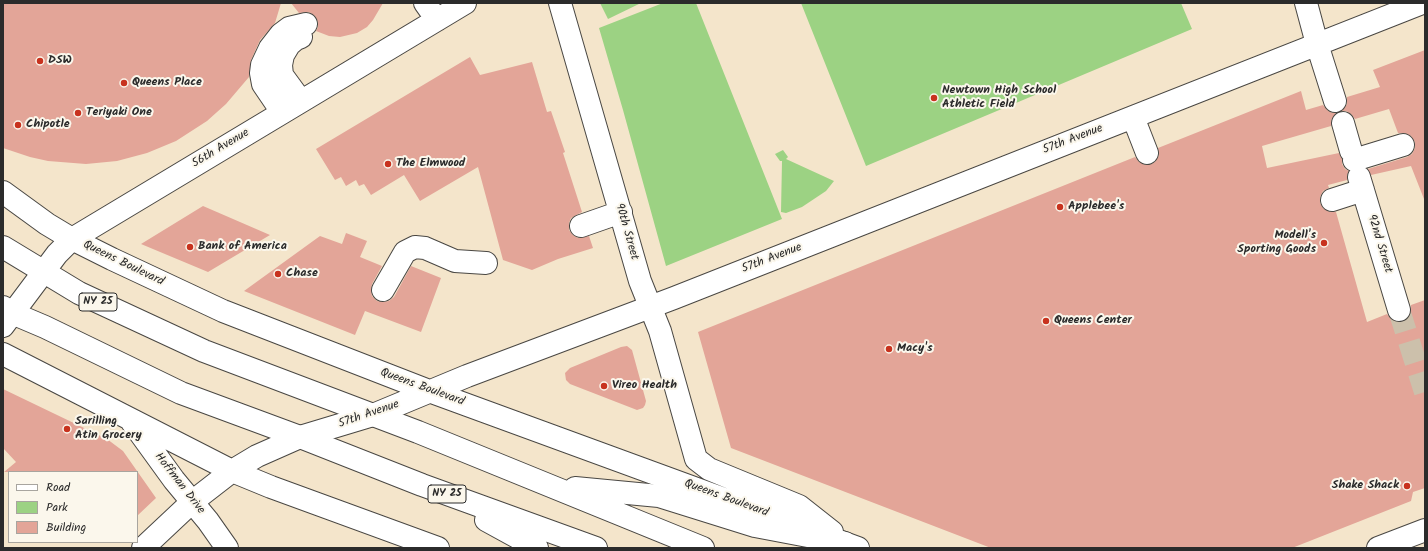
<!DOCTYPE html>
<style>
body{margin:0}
#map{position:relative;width:1428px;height:551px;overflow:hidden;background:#f4e5cb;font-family:Kalam,sans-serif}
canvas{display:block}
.frame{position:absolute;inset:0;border:4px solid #2b2b2b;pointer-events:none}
.legend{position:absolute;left:8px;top:471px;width:130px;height:72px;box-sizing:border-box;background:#fbf7ec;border:1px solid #a8a59f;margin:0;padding:5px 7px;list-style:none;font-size:12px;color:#2b2b2b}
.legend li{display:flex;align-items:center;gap:8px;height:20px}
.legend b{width:20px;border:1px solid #a8a59f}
</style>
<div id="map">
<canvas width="1428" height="551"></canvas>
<div class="frame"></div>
<ul class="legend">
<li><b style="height:5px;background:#fff"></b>Road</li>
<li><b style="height:11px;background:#9cd283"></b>Park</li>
<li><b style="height:11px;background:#e3a598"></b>Building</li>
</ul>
</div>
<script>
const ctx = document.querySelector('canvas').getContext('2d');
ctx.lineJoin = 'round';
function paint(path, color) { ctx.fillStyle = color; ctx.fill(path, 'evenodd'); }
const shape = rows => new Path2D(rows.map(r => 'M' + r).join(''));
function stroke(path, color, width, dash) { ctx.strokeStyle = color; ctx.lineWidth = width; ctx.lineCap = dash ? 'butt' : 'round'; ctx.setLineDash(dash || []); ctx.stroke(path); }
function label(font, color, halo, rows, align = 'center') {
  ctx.font = font + ' Kalam,sans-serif'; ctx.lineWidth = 4; ctx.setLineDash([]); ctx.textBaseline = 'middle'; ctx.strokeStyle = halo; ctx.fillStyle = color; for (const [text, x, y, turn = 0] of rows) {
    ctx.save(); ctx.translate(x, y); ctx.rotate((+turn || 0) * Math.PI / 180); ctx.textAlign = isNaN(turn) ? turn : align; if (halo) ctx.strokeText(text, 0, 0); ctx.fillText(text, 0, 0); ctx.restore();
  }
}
paint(shape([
 [600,3,641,3,608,19],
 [663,3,696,3,782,219,666,266,623,110,599,28],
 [801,3,1181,3,1192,29,866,166],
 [783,150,788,157,786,159,834,181,826,191,802,207,786,213,781,212,782,161,780,161,775,154]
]), '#9cd283');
paint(shape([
 [3,3,281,3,275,23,260,40,251,60,249,77,226,104,207,121,176,141,147,153,117,161,86,164,48,161,30,157,3,148],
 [291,3,383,3,373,20,367,27,357,33,340,37,329,36,316,31,318,27,318,22,315,16,309,12,299,13],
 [1425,50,1425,199,1424,199,1411,166,1371,175,1368,169,1407,157,1412,154,1415,148,1415,142,1411,136,1405,133,1398,133,1389,109,1355,119,1351,114,1346,111,1342,111,1347,104,1347,97,1380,87,1373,70],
 [470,57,480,75,532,62,547,112,551,111,565,152,563,153,582,212,571,218,569,223,569,230,573,235,578,238,589,236,593,248,558,259,532,270,503,260,478,167,420,201,404,175,371,195,364,184,359,186,356,180,346,186,341,177,335,180,316,149],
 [1301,91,1306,110,1323,105,1327,110,1332,113,1336,113,1331,120,1331,126,1262,146,1267,168,1339,153,1342,159,1342,164,1345,169,1349,171,1347,175,1347,180,1328,185,1329,188,1323,191,1320,197,1320,203,1324,209,1330,212,1336,212,1367,322,1387,314,1391,319,1396,322,1403,322,1408,318,1411,313,1411,305,1425,300,1425,488,1413,492,1411,501,1292,548,991,548,731,448,698,332,1135,157,1139,162,1145,165,1152,164,1156,161,1159,155,1158,148],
 [203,206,270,235,208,272,141,244],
 [346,233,367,241,360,257,382,266,372,284,371,290,372,296,377,301,383,302,389,301,394,297,411,266,441,278,421,332,365,311,355,335,244,291,320,236,342,244],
 [627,346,632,350,646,401,645,405,643,408,637,410,570,384,566,380,565,373,570,368,621,347],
 [3,389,107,439,123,451,156,498,137,516,137,472,4,472,16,462,3,448]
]), '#e3a598');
stroke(shape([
 [1399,310,1425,392]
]), '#ccc0ab', 22, [22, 11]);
const minor = shape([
 [425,3,437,20],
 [560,3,640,281,660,331,696,459,709,469,799,506,832,532],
 [1306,3,1317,44,1335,101],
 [301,101,282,75,281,65,283,55,289,45,296,39,301,37],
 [282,112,263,84,261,73,262,65,270,48,281,34,289,28,306,24],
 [1133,117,1147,153],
 [1343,123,1351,151],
 [1354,160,1403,145],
 [1359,177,1399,310],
 [3,192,47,224,72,239,112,259,223,311,429,391,858,548],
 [1332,200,1363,190],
 [581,226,621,212],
 [383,290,405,252,415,247,425,248,455,261,486,263],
 [3,326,57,254,72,239,465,3],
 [3,354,232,471,271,487,438,548],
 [132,422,174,480,208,521,227,548],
 [143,548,192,502,232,471,257,456,300,437,373,415,467,376,674,298,1422,3],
 [1378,548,1425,530]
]);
const major = shape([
 [3,247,79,293,204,351,418,432,703,548],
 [3,307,12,313,45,327,181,393,300,437,422,485,596,548],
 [575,488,659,496,755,526,845,543],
 [486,520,537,548]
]);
stroke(minor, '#494743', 24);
stroke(major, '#494743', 24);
stroke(minor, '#fff', 22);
stroke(major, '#fff', 22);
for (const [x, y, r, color] of [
 [40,61,4,"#c8321e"],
 [124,83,4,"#c8321e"],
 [934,98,4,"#c8321e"],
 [78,113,4,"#c8321e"],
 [18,125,4,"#c8321e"],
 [388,164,4,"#c8321e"],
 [1060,207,4,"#c8321e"],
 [1324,243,4,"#c8321e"],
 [190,247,4,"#c8321e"],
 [278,274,4,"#c8321e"],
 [1046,321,4,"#c8321e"],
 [889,349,4,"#c8321e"],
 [604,386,4,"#c8321e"],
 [67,429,4,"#c8321e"],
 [1407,486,4,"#c8321e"]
]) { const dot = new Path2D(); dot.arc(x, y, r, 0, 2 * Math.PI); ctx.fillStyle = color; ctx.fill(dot); stroke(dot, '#fbf7ec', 1.5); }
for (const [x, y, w] of [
 [98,302,38],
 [447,494,38]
]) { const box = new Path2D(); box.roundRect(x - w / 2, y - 9, w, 18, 3); ctx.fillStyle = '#fbf7ec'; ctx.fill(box); stroke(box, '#2b2b2b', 1); }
label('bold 11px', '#2b2b2b', null, [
 ["NY 25",98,302],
 ["NY 25",447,494]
]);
label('bold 12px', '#2b2b2b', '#fbf7ec', [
 ["DSW",48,61],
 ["Queens Place",132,83],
 ["Newtown High School",942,91],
 ["Athletic Field",942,105],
 ["Teriyaki One",86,113],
 ["Chipotle",26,125],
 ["The Elmwood",396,164],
 ["Applebee's",1068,207],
 ["Modell's",1316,236,"right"],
 ["Sporting Goods",1316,250,"right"],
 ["Bank of America",198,247],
 ["Chase",286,274],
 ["Queens Center",1054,321],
 ["Macy's",897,349],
 ["Vireo Health",612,386],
 ["Sarilling",75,422],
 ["Atin Grocery",75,436],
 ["Shake Shack",1399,486,"right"]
], 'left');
label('12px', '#2b2b2b', '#fbf7ec', [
 ["57th Avenue",1073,140,-21],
 ["56th Avenue",221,149,-31],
 ["90th Street",626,232,74],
 ["92nd Street",1379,244,73],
 ["57th Avenue",772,259,-21],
 ["Queens Boulevard",123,264,26],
 ["Queens Boulevard",422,388,20],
 ["57th Avenue",369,415,-19],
 ["Hoffman Drive",179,484,52],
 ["Queens Boulevard",726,499,20]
]);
</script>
